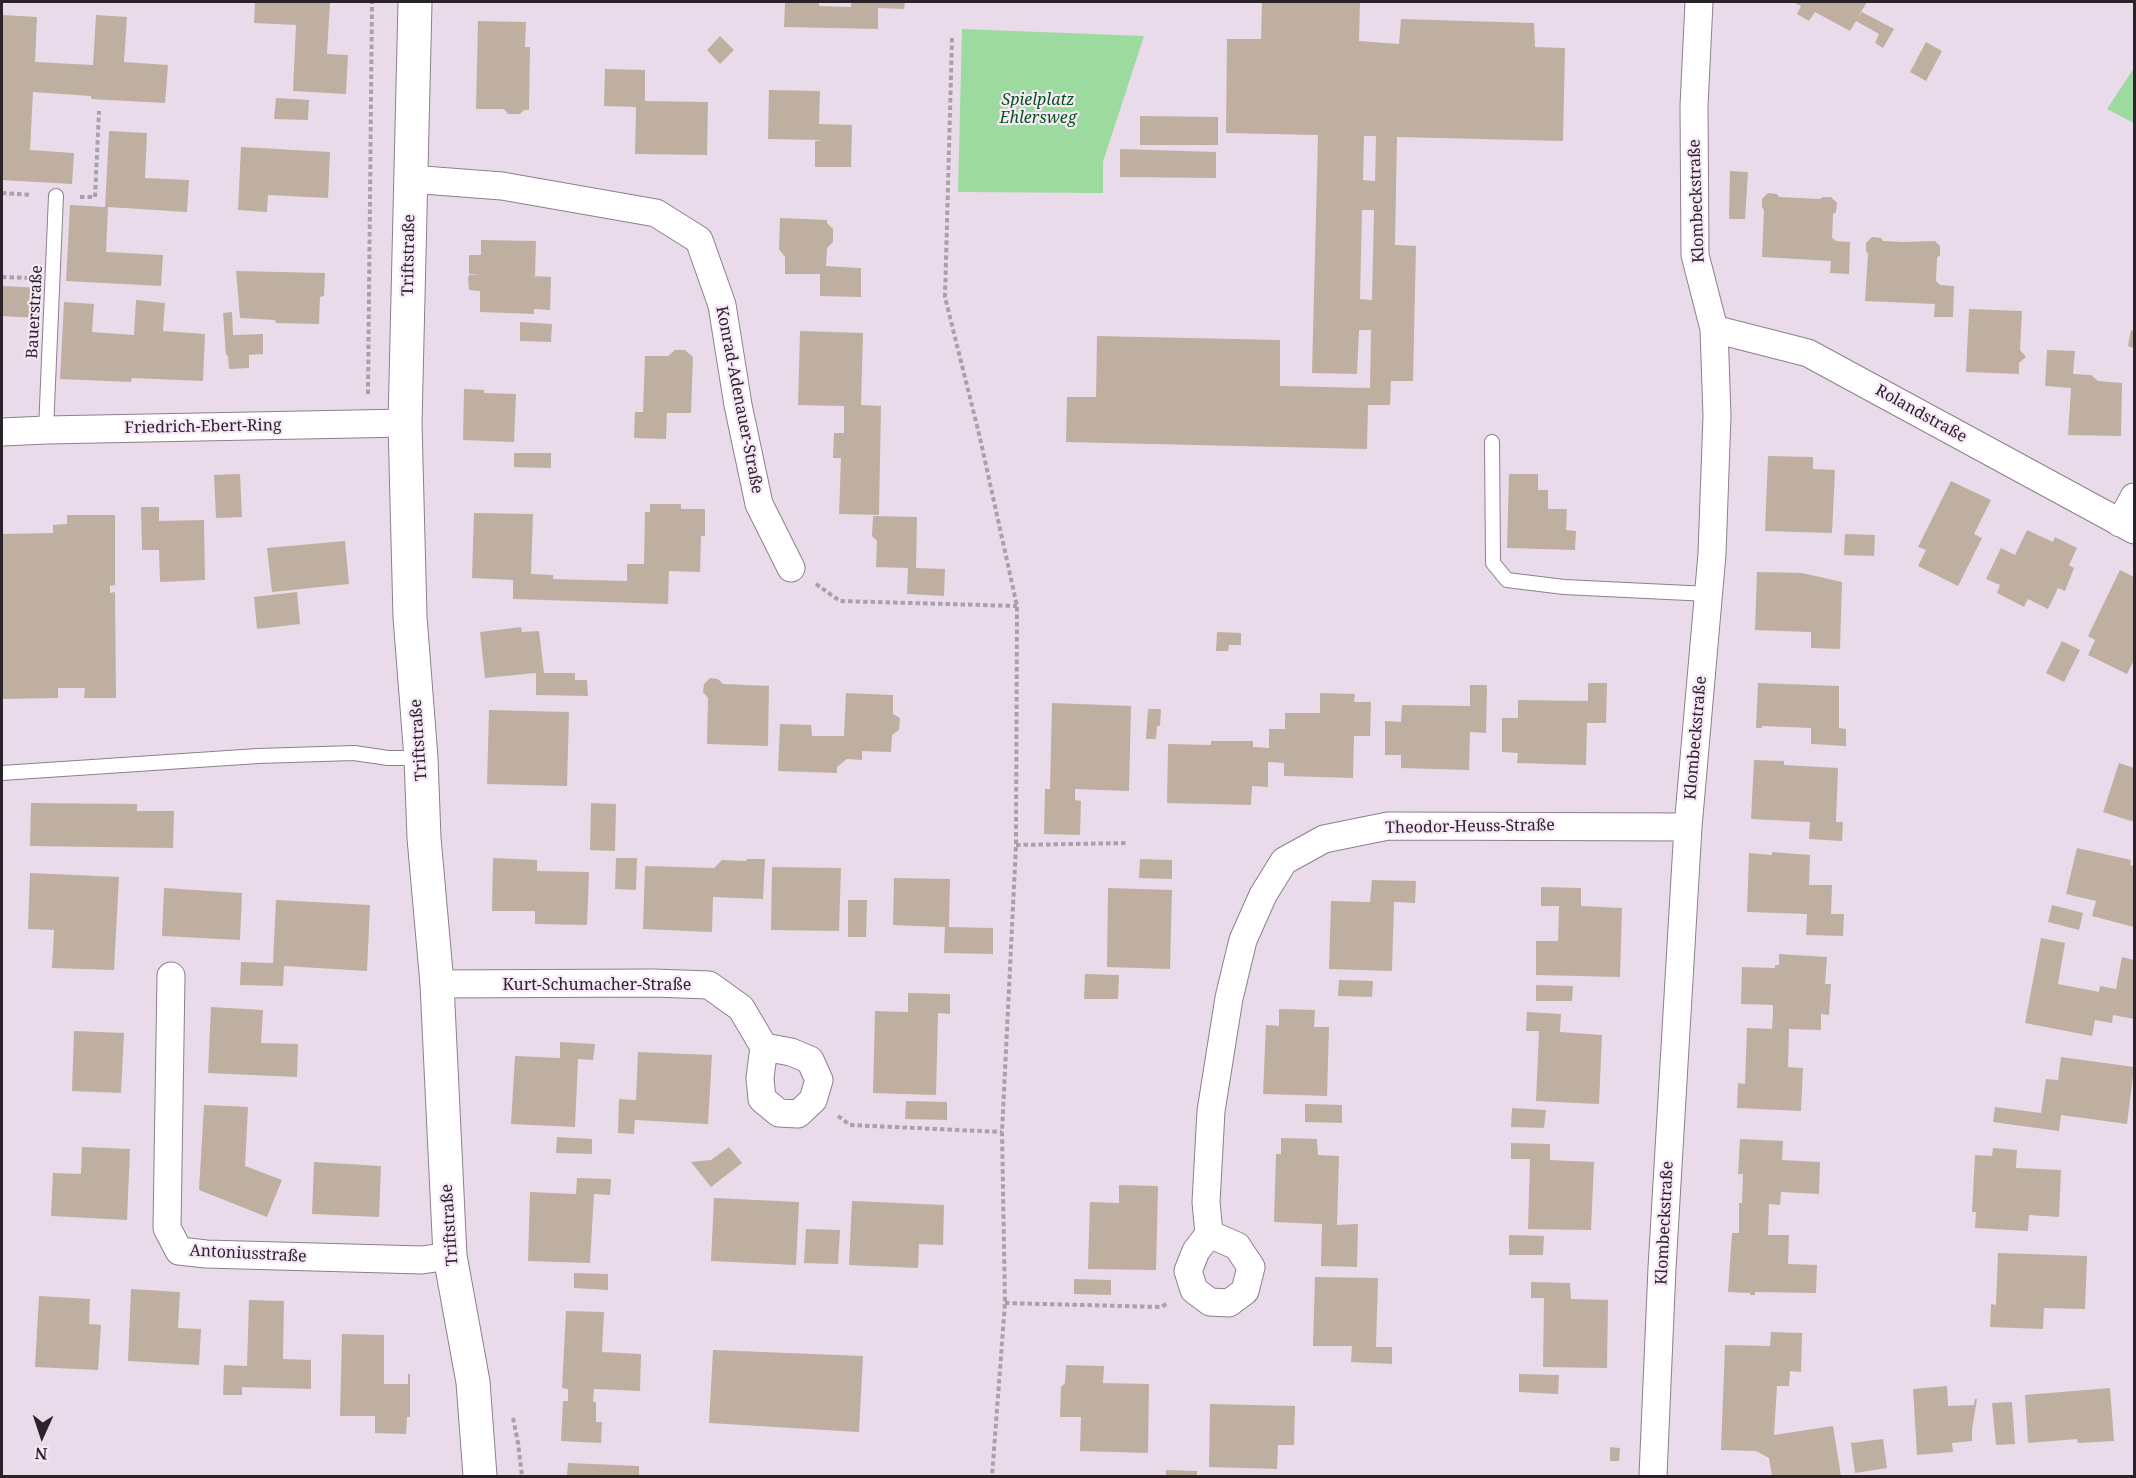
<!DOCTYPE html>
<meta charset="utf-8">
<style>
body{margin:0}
#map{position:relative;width:2136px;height:1478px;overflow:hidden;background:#eadbeb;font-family:"Noto Serif",serif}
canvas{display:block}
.frame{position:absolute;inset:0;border:3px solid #2a242a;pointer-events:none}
.north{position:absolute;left:12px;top:1406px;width:60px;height:60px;-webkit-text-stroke:4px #f7e8f8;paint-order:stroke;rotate:183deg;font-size:16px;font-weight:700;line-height:24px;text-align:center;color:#2a242a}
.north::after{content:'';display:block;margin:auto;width:21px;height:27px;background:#2a242a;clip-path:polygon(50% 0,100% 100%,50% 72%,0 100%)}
</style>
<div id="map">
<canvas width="2136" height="1478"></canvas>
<div class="frame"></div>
<div class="north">N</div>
</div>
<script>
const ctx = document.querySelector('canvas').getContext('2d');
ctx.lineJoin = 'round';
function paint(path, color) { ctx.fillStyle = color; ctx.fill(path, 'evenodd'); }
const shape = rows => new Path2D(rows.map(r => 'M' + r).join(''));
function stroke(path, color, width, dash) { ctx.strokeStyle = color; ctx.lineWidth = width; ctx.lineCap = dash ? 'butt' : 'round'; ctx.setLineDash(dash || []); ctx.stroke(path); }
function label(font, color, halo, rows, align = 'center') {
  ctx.font = font + ' "Noto Serif",serif'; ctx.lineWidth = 4.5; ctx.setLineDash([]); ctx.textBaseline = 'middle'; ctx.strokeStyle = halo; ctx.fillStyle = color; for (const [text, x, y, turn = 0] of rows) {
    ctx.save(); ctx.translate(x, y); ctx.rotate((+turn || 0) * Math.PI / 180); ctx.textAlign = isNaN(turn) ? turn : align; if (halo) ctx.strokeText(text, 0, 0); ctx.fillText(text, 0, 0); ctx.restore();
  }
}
paint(shape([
 [962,29,1144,36,1103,162,1103,193,958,192],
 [2134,68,2134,123,2107,109]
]), '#9cda9f');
paint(shape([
 [255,2,330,2,327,54,348,55,346,94,293,91,296,25,254,23],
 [785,2,819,2,819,6,851,7,851,2,905,2,904,9,878,8,878,29,784,27],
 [1262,2,1360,2,1359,41,1399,44,1401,19,1534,23,1535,47,1565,48,1563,141,1397,137,1395,245,1416,246,1413,381,1391,381,1390,405,1368,405,1367,449,1066,442,1067,397,1096,397,1097,336,1280,340,1280,386,1370,388,1371,330,1359,330,1357,374,1312,373,1318,135,1226,133,1227,39,1261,39],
 [1364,136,1376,136,1375,181,1363,180],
 [1362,210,1374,210,1372,300,1360,299],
 [1793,2,1867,2,1858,17,1862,12,1894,29,1883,48,1875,43,1879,34,1856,21,1850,31,1815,12,1809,21,1797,14,1801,6],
 [2,15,37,17,35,62,93,65,96,15,127,17,124,62,168,65,165,103,91,99,91,96,33,92,30,150,74,153,72,184,2,180],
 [478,21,526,22,525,47,530,47,529,110,524,110,520,114,508,114,504,109,476,109],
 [720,36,734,50,720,64,707,50],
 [1926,42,1942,51,1926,81,1910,72],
 [605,69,645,70,645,101,708,102,707,155,635,154,636,107,604,106],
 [769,90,820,91,819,124,852,125,851,167,815,167,815,141,823,140,768,139],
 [276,98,309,100,308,120,274,119],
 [1140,116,1218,117,1218,145,1140,145],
 [109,131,147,133,145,178,189,180,187,212,108,207,106,252,163,255,161,286,66,281,70,205,105,207],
 [241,147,330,152,328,198,268,195,267,212,238,210],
 [1120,149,1216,152,1216,178,1120,177],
 [1730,171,1748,172,1745,219,1729,219],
 [1768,193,1777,194,1779,197,1820,199,1823,197,1831,197,1837,203,1836,212,1833,214,1832,238,1836,241,1850,242,1849,274,1830,273,1831,261,1762,257,1764,210,1762,207,1762,199],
 [780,218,827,220,827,223,833,229,833,242,827,248,826,266,861,268,861,297,820,296,820,274,785,274,785,257,779,249],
 [1872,237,1881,238,1883,241,1903,242,1935,241,1940,246,1940,255,1937,258,1936,281,1940,285,1954,286,1953,317,1934,317,1935,304,1865,301,1868,254,1866,251,1866,243],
 [481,240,536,241,535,276,528,276,551,277,550,310,534,309,534,314,480,312,480,291,469,290,468,279,469,275,481,275,469,274,469,255,481,255],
 [236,271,325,273,324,296,320,297,319,324,276,323,275,320,240,318],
 [2,286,41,288,39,318,2,316],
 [136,300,165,303,163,331,205,334,203,381,132,378,131,382,60,379,64,302,94,304,92,332,134,335],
 [1969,309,2022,311,2020,350,2026,357,2019,363,2019,374,1966,372],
 [232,312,233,335,263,334,263,354,249,355,249,368,229,369,228,356,226,355,223,313],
 [520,322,552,324,551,342,520,341],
 [2131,330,2134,331,2134,348,2128,346],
 [800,331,863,333,861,405,881,406,879,515,839,514,841,458,833,458,834,433,844,433,844,406,798,405],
 [675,350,685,350,693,357,691,413,667,413,666,439,634,438,635,412,643,412,645,356,668,356],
 [2047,350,2075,351,2073,374,2091,375,2098,381,2122,383,2121,436,2068,435,2071,388,2045,386],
 [464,389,484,390,484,393,516,394,514,442,463,440],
 [514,453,551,453,551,468,514,467],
 [1768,456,1813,457,1813,469,1835,470,1832,533,1765,531],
 [240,474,242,517,216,518,214,475],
 [1509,474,1538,474,1538,490,1548,490,1548,509,1567,509,1566,530,1576,531,1575,550,1507,548],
 [1951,481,1991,500,1974,534,1982,538,1958,586,1918,566,1926,550,1918,547],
 [650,504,681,504,681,509,705,509,705,536,701,536,700,572,669,571,668,604,513,599,513,580,472,578,474,513,533,514,531,574,553,575,553,579,627,581,627,564,644,564,645,512,650,512],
 [141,507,159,507,159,521,204,520,205,580,160,582,159,550,142,550],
 [67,515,115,515,115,585,110,586,110,593,115,592,116,698,84,698,85,688,58,688,58,698,2,699,2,534,53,533,53,525,67,524],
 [873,516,917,517,916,568,945,569,944,596,907,594,908,568,876,567,877,541,872,536],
 [2027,530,2053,542,2055,537,2077,548,2069,565,2074,568,2065,591,2058,588,2048,609,2028,599,2024,607,1997,593,2000,585,1986,579,2001,548,2015,555],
 [1845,534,1875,535,1874,556,1844,555],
 [345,541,349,584,272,592,267,548],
 [2120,570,2134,577,2134,660,2127,674,2088,655,2095,640,2088,636],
 [1757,572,1802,573,1842,582,1840,649,1811,648,1811,632,1755,630],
 [297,592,300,624,257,629,254,597],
 [521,627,522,632,539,631,544,673,575,673,575,680,587,680,588,696,536,695,536,673,485,678,480,632],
 [1217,632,1241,633,1241,645,1229,645,1228,651,1216,651],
 [2062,641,2080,650,2064,682,2046,673],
 [710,678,718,679,723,684,769,686,768,746,707,744,708,698,703,692,704,684],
 [1588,683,1607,683,1606,723,1587,723,1586,765,1517,763,1518,753,1502,752,1502,718,1518,718,1518,700,1588,701],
 [1758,683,1839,686,1839,728,1846,729,1846,746,1811,744,1811,728,1762,726,1762,728,1756,728],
 [1470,685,1487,685,1486,733,1470,732,1469,770,1401,768,1401,755,1385,755,1385,721,1401,722,1402,705,1470,706],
 [846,693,893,695,893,714,900,718,899,730,892,735,891,752,862,751,862,760,847,759,837,767,837,773,778,771,780,724,811,725,812,736,844,736],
 [1320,693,1355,694,1354,702,1371,702,1370,736,1354,736,1353,778,1284,776,1284,763,1268,762,1268,787,1252,786,1251,805,1167,803,1168,744,1211,745,1211,741,1253,741,1253,747,1269,748,1269,729,1285,729,1285,713,1320,713],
 [1052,703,1131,706,1129,791,1075,789,1075,800,1081,801,1080,835,1044,834,1045,789,1050,789],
 [1148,709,1161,709,1160,726,1157,726,1156,739,1146,739],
 [489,710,569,712,567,786,487,784],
 [1754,760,1784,761,1784,765,1838,768,1836,822,1843,822,1842,841,1809,839,1810,822,1751,819],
 [2119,763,2134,768,2134,822,2103,812],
 [31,803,137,804,137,811,174,811,173,848,30,846],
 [591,803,616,804,615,851,590,850],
 [2077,848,2131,860,2130,865,2134,866,2134,927,2092,916,2096,901,2066,894],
 [1772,852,1810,855,1809,885,1832,885,1831,914,1844,914,1843,936,1806,935,1807,914,1747,912,1749,853,1772,855],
 [493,858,537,860,537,871,589,872,587,925,535,924,535,911,492,911],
 [616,858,637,858,636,890,615,889],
 [747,859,765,859,763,899,713,897,712,932,643,929,645,866,714,868,722,860,746,861],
 [1140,859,1172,860,1172,879,1139,878],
 [772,867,841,868,839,931,771,930],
 [30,873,119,877,114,970,52,968,54,930,28,929],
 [894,878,950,879,949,927,993,928,993,954,944,953,945,927,893,925],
 [1372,880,1416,881,1415,903,1394,902,1392,971,1329,969,1331,901,1370,902],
 [1541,887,1581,888,1581,906,1622,908,1620,977,1536,975,1536,941,1558,941,1559,906,1541,906],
 [164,888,242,893,240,940,162,936],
 [1108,888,1172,890,1170,969,1107,967],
 [276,900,370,905,367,971,284,966,283,986,240,985,241,962,273,963],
 [848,900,867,900,866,937,848,937],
 [2052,905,2083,913,2079,930,2048,922],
 [2041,938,2065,943,2058,984,2099,992,2100,986,2116,989,2122,957,2134,960,2134,1019,2113,1015,2112,1023,2095,1020,2092,1036,2025,1023],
 [1779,954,1827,957,1825,984,1831,984,1829,1015,1821,1014,1821,1030,1789,1029,1788,1067,1803,1068,1801,1111,1737,1108,1738,1083,1745,1084,1747,1028,1772,1029,1773,1014,1773,1005,1741,1004,1742,967,1775,968,1775,965,1779,965],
 [1085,974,1119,975,1118,999,1084,999],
 [1339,980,1373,981,1372,997,1338,996],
 [1536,985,1573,986,1572,1001,1536,1001],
 [908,993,950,994,950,1014,938,1013,936,1095,873,1093,875,1011,908,1012],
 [211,1007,263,1010,261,1043,298,1044,297,1077,208,1073],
 [1279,1009,1315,1010,1314,1027,1329,1027,1327,1096,1263,1094,1266,1025,1279,1026],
 [1527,1012,1561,1014,1560,1032,1602,1035,1599,1104,1536,1101,1539,1031,1526,1031],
 [74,1031,124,1033,121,1093,72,1091],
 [560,1042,595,1044,593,1060,578,1059,575,1127,511,1124,515,1056,560,1058],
 [638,1052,712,1055,708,1124,635,1120,634,1134,618,1133,619,1099,636,1100],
 [2061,1057,2134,1067,2127,1124,2061,1115,2059,1131,1993,1122,1995,1107,2041,1113,2046,1079,2058,1080],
 [906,1101,947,1102,947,1120,905,1119],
 [1305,1104,1342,1105,1342,1123,1305,1122],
 [204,1105,248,1107,245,1166,282,1180,267,1217,199,1190],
 [1512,1108,1546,1110,1544,1128,1511,1127],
 [557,1137,592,1139,592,1154,556,1153],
 [1281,1138,1317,1139,1318,1155,1339,1156,1337,1225,1358,1224,1357,1267,1321,1266,1322,1224,1274,1222,1276,1154,1281,1154],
 [1740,1139,1783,1141,1782,1160,1820,1162,1819,1194,1781,1192,1780,1205,1769,1204,1768,1235,1789,1235,1788,1264,1817,1265,1816,1293,1755,1292,1755,1295,1750,1295,1750,1293,1728,1292,1732,1233,1739,1233,1739,1203,1742,1203,1743,1174,1738,1174],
 [1511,1143,1550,1144,1550,1160,1594,1162,1591,1230,1528,1229,1530,1159,1511,1159],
 [82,1147,130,1149,127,1220,51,1216,53,1173,81,1174],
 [729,1147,742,1163,711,1187,691,1162,711,1160],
 [1993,1148,2017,1150,2016,1168,2061,1170,2059,1217,2029,1215,2028,1231,1975,1228,1976,1212,1972,1212,1975,1155,1992,1156],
 [314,1162,381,1166,379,1217,312,1214],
 [577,1178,611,1179,610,1195,594,1194,590,1263,528,1261,530,1192,576,1194],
 [1119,1185,1158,1186,1156,1270,1088,1269,1090,1202,1119,1203],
 [714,1198,799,1202,796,1265,711,1261],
 [852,1201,944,1205,943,1245,919,1244,918,1268,849,1265],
 [806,1229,840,1230,838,1264,804,1263],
 [1509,1235,1544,1236,1543,1255,1509,1255],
 [1998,1253,2087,1256,2085,1309,2044,1308,2043,1329,1990,1327,1991,1304,1996,1305],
 [574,1273,608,1274,608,1290,574,1288],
 [1315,1277,1378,1278,1376,1347,1392,1347,1392,1364,1351,1362,1352,1346,1313,1346],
 [1074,1279,1111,1280,1111,1295,1074,1294],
 [1531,1282,1570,1283,1571,1299,1608,1300,1607,1368,1543,1367,1544,1298,1531,1298],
 [131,1289,180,1292,178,1328,201,1329,199,1365,128,1361],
 [39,1296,90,1299,89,1324,101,1325,98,1370,35,1367],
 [249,1300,284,1301,283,1359,311,1360,311,1389,242,1387,242,1395,223,1395,224,1365,247,1366],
 [566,1311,604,1312,602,1352,641,1354,640,1391,594,1389,593,1402,596,1402,596,1422,602,1422,601,1443,561,1441,563,1401,568,1401,568,1389,562,1388],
 [1771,1332,1802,1333,1801,1372,1790,1371,1789,1386,1777,1386,1774,1435,1833,1426,1841,1476,1772,1476,1769,1458,1756,1451,1721,1450,1725,1345,1770,1346],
 [342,1334,384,1335,384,1384,408,1384,408,1374,410,1374,410,1417,407,1417,406,1434,375,1433,375,1416,340,1416],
 [713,1350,863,1356,859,1432,709,1423],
 [1066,1365,1104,1366,1103,1383,1149,1384,1148,1453,1080,1451,1081,1417,1060,1417,1061,1387,1065,1383],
 [1519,1374,1559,1375,1558,1394,1519,1392],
 [1947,1386,1948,1406,1974,1405,1975,1399,1977,1399,1972,1430,1972,1441,1952,1443,1953,1452,1917,1455,1913,1389],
 [2110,1388,2114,1441,2078,1443,2077,1439,2028,1443,2025,1395],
 [2012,1402,2015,1444,1996,1445,1992,1403],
 [1210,1404,1295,1406,1294,1445,1278,1445,1277,1469,1209,1467],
 [1883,1439,1887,1468,1855,1473,1851,1443],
 [1610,1447,1620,1448,1619,1461,1610,1461],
 [568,1463,639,1466,639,1476,567,1476],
 [1166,1470,1197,1471,1197,1476,1166,1476]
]), '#bfafa1');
const service = shape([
 [46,430,56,196],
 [1492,442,1493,563,1507,580,1564,587,1709,594],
 [2,773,258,756,354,753,388,758,421,758]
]);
const minor = shape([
 [410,179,502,186,656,213,699,240,722,305,738,405,759,504,791,568],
 [1714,329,1808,353,2134,530],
 [2,432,46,430,405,423],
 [2120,523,2134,497],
 [171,976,167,1228,179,1251,206,1254,422,1260,450,1256],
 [437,984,654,983,709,985,741,1008,764,1047,760,1078,762,1099,779,1113,798,1114,813,1100,819,1080,810,1060,791,1052,764,1047],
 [1209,1234,1237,1246,1251,1267,1245,1291,1229,1303,1210,1302,1194,1290,1188,1271,1196,1251,1209,1234,1206,1202,1211,1111,1229,998,1243,940,1263,895,1284,861,1324,839,1388,826,1688,827],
 [1653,1476,1662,1268,1688,827,1712,554,1717,416,1714,329,1695,255,1694,106,1699,2]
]);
const tertiary = shape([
 [415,2,405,423,410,617,421,758,424,838,437,984,450,1256,473,1382,480,1476]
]);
stroke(service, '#8d7f8e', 16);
stroke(minor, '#8d7f8e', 29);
stroke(tertiary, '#8d7f8e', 35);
stroke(shape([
 [952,38,945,297,980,438,1017,606,1016,845,1002,1132,1005,1303,992,1476],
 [2,193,31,195],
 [80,197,95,197,99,111],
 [2,277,28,278],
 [368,394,372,2],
 [816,584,840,601,1017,606],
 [1016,845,1128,843],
 [838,1116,850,1125,1002,1132],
 [1005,1303,1161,1307,1168,1303],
 [513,1418,518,1443,522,1476]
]), '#ab9fac', 4, [4.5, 3]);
stroke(service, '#fff', 14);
stroke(minor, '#fff', 27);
stroke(tertiary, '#fff', 33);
label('italic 16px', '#005416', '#f7e8f8', [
 ["Spielplatz",1038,100],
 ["Ehlersweg",1038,118]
]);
label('16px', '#2a242a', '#f7e8f8', [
 ["Klombeckstraße",1697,201,-92],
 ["Triftstraße",409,255,-89],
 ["Bauerstraße",35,312,-87],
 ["Konrad-Adenauer-Straße",739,400,79],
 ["Rolandstraße",1921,414,29],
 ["Friedrich-Ebert-Ring",203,427,-1],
 ["Klombeckstraße",1696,738,-85],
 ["Triftstraße",419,740,-94],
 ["Theodor-Heuss-Straße",1470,827,-1],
 ["Kurt-Schumacher-Straße",597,985],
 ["Klombeckstraße",1665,1223,-87],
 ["Triftstraße",450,1225,-94],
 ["Antoniusstraße",248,1254,3]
]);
</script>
